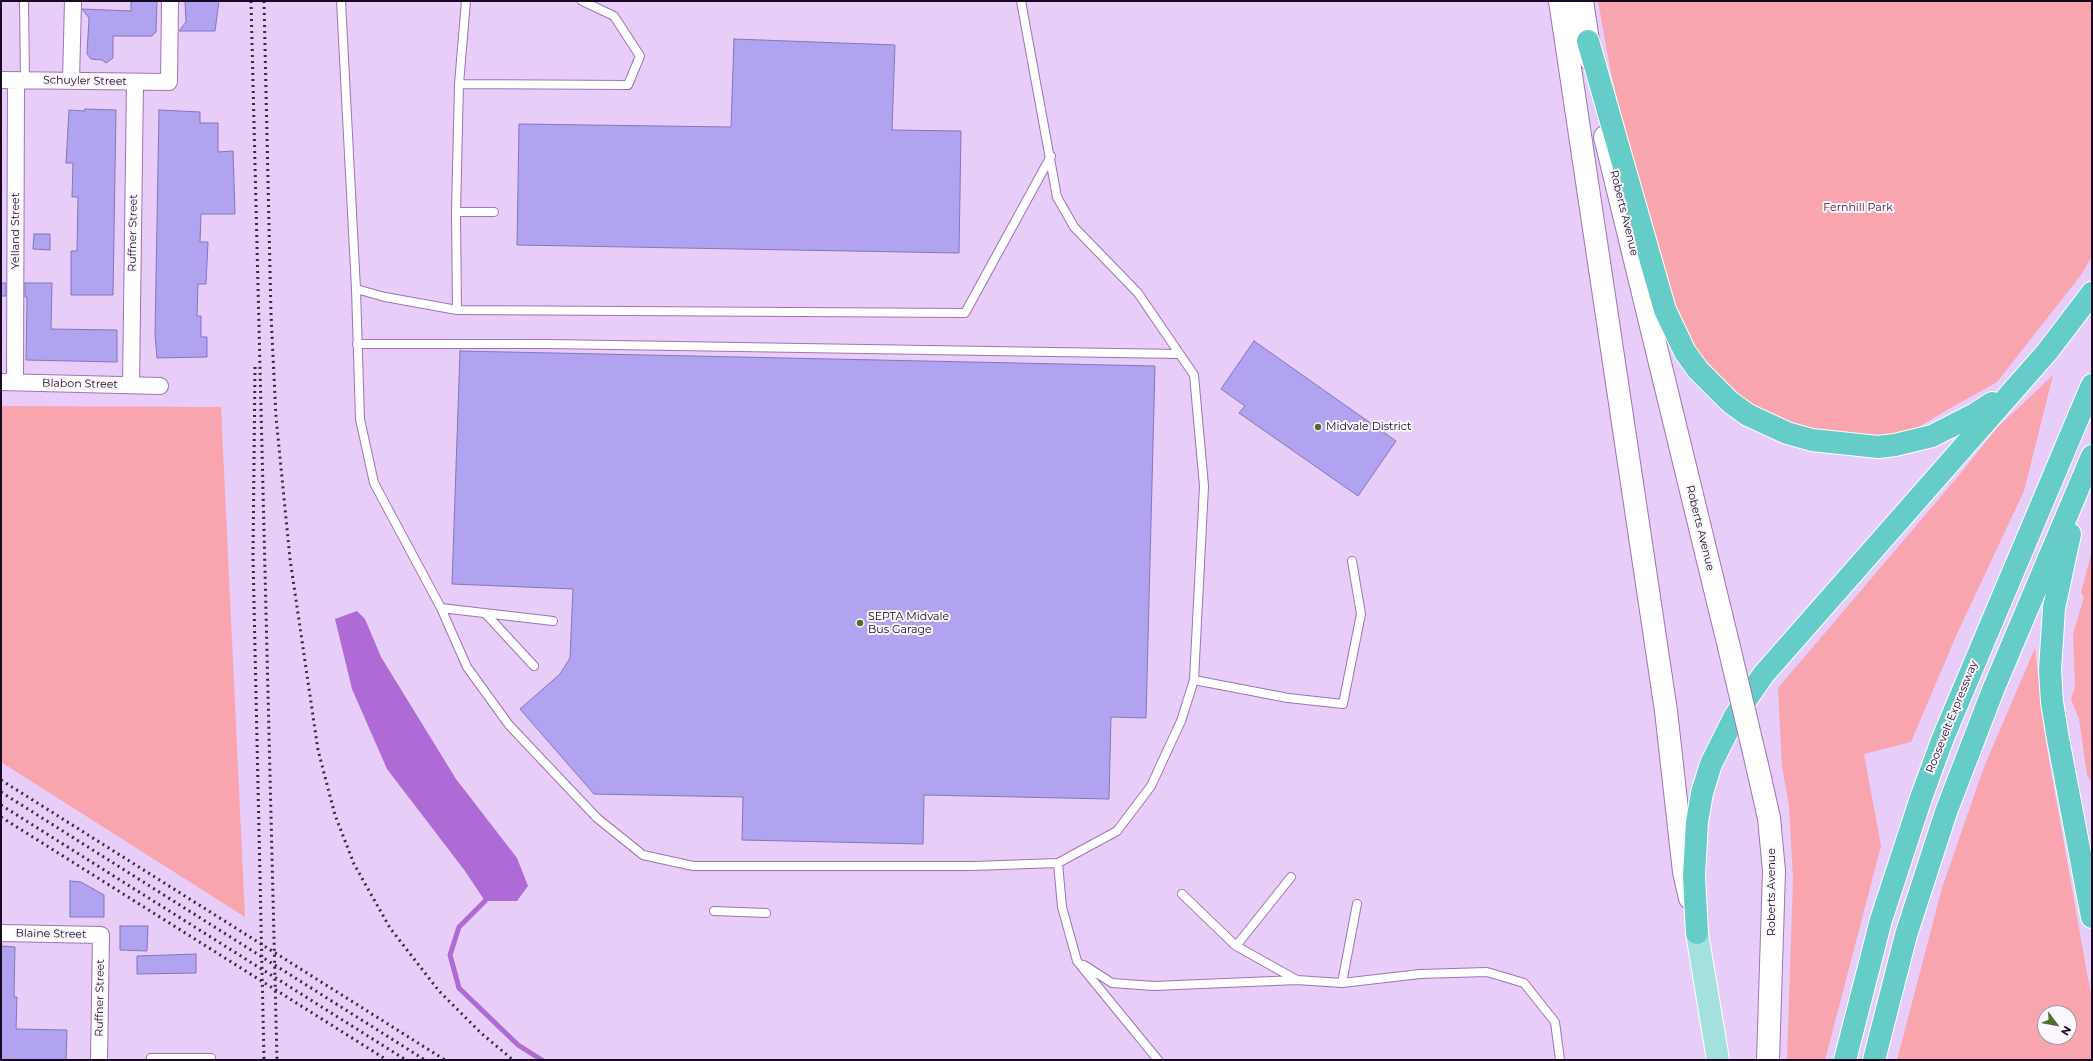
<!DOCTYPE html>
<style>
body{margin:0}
#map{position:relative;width:2093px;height:1061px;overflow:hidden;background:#e7cdf8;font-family:Montserrat,sans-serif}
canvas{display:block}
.frame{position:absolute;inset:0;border:2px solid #190822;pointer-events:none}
.north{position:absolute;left:2037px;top:1005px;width:40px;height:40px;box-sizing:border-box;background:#fcf7ff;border:1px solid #a197a7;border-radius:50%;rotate:122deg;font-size:11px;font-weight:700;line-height:16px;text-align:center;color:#190822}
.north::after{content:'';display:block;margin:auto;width:14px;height:18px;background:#4b6f28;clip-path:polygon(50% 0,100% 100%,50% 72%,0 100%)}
</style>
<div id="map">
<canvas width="2093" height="1061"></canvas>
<div class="frame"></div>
<div class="north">N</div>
</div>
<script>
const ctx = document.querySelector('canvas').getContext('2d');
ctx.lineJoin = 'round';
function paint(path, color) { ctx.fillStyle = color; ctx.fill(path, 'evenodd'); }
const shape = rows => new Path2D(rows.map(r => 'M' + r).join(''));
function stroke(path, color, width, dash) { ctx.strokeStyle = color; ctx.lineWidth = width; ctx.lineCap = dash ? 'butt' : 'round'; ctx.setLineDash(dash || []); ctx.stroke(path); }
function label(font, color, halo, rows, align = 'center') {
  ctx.font = font + ' Montserrat,sans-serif'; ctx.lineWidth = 4; ctx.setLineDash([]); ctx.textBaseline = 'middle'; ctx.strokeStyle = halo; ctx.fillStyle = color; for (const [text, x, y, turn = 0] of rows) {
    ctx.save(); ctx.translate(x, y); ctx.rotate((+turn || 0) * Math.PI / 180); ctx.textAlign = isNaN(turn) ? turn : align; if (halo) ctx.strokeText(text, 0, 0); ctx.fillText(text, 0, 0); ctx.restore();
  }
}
paint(shape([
 [1598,1,2092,1,2092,256,2081,275,1997,382,1945,411,1909,433,1893,436,1842,439,1766,417,1714,377,1679,323,1650,235,1610,68],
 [2053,375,2024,491,1956,636,1911,742,1864,754,1881,846,1825,1060,1787,1060,1793,878,1789,806,1782,766,1778,688,1961,473,1997,428],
 [1,406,221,407,245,917,1,762],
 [2092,550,2092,784,2087,775,2079,719,2071,699,2075,687,2073,634,2084,597,2081,593],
 [2035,648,2045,737,2092,1001,2092,1060,1897,1060,1942,888,1984,767],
 [2045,1013,2069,1013,2069,1037,2045,1037]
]), '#f9a5af');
paint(shape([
 [357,611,365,619,381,657,456,779,517,858,528,886,517,901,485,901,465,871,387,769,352,689,335,619]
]), '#ae6ad5');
stroke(shape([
 [485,901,459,927,450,955,459,988,518,1045,542,1060]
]), '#ae6ad5', 5);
const building = shape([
 [131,1,157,1,156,32,152,36,113,36,113,58,106,63,102,60,91,59,87,54,89,18,82,9,131,11,131,1],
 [185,1,219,1,215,31,179,31,186,22,185,1],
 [734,39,895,45,892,130,961,131,959,253,517,245,519,124,731,127,734,39],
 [85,109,116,110,113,295,71,295,71,251,77,251,78,197,72,197,73,163,66,163,69,110,85,111,85,109],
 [159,110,200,112,200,123,218,123,218,152,233,151,235,214,201,214,200,242,208,242,206,284,198,284,197,316,201,316,201,337,207,337,207,357,157,358,155,335,159,110],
 [34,234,50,234,50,250,33,249,34,234],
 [1,283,6,283,6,296,1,296,1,283],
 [25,283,52,283,51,329,117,330,117,362,26,360,27,297,25,297,25,283],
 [1254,341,1396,441,1358,496,1239,413,1245,406,1221,389,1254,341],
 [460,351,1155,366,1146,718,1111,717,1109,799,924,795,923,844,742,840,743,797,594,794,520,709,560,674,570,658,573,589,452,584,460,351],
 [70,881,81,882,104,895,104,917,70,917,70,881],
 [120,926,148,926,147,951,120,950,120,926],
 [1,946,15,947,14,997,17,997,16,1029,67,1030,66,1060,1,1060,1,946],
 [196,954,196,973,137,974,137,956,196,954]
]);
paint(building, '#b1a3ef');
stroke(building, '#8375bd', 1);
const service = shape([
 [24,1,25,80],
 [341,1,356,289],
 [1021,1,1057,197,1074,227,1138,293,1194,375,1204,486,1194,680,1288,698,1343,704,1361,614,1352,561],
 [459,84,628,85,640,56,614,16,582,1],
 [456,212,459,84,466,1],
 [457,310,965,313,1051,156],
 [357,344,549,344,1179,354],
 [441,608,374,483,360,419,356,289,385,297,457,310,456,212,494,212],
 [485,613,534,666],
 [553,621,441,608,467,667,509,725,597,818,643,855,693,866,973,866,1058,863],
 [1182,894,1236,946,1291,877],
 [714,911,766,913],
 [1236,946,1297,980,1342,983,1357,904],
 [1084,965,1112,983,1154,986,1297,980],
 [1342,983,1420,974,1487,972,1524,983,1555,1022,1560,1060],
 [151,1058,211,1058,211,1060],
 [1158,1060,1077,961,1062,907,1058,863,1117,831,1151,786,1181,721,1194,680]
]);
const minor = shape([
 [1,80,169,82,170,1],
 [71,81,73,1],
 [1,382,160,386],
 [15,382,16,80],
 [131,385,135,82],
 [1,933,101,935,99,1060]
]);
const secondary = shape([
 [1560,1,1666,711,1684,872,1690,898],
 [1582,1,1591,60],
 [1605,137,1729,647],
 [1757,765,1769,818,1774,871,1768,1060]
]);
const primary = shape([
 [1697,933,1718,1060]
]);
const motorway = shape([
 [1588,41,1665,310,1685,352,1698,370,1730,402,1748,415,1787,433,1812,440,1878,447,1895,445,1932,436,1975,414,1992,403],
 [2070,534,2054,608,2050,670,2052,702,2058,739,2092,917],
 [1697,933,1694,876,1697,822,1702,793,1711,764,1735,716,1763,675,2047,352,2092,293],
 [1845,1060,1881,920,1921,798,1943,738,2092,385],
 [1874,1060,1906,935,1946,812,1993,690,2092,456]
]);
stroke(service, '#9e74b7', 10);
stroke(minor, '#9e74b7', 18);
stroke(secondary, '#9e74b7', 24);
stroke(primary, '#fff', 24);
stroke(motorway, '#fff', 24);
stroke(service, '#fff', 8);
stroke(minor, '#fff', 16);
stroke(secondary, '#fff', 22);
stroke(primary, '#a3e0de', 22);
stroke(motorway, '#66ccc8', 22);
stroke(shape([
 [251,1,277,1060],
 [264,1,271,315,276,417,290,559,318,750,335,815,354,864,390,928,439,991,481,1033,513,1060],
 [255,367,253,557,264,1060],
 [1,780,445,1060],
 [1,792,425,1060],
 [1,805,406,1060],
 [1,817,387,1060]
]), '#392743', 3, [2, 4]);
const secondaryBridge = shape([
 [1729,647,1757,765]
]);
stroke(secondaryBridge, '#9e74b7', 24, []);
stroke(secondaryBridge, '#fff', 22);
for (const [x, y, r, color] of [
 [1318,427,4,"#4b6f28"],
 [860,623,4,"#4b6f28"]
]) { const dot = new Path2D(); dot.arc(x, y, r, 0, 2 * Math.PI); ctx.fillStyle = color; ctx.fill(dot); stroke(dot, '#fcf7ff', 1.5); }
label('11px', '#190822', '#fcf7ff', [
 ["Schuyler Street",85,81,1],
 ["Roberts Avenue",1624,213,76],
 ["Yelland Street",16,231,-90],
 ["Ruffner Street",133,233,-89],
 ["Blabon Street",80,384,1],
 ["Roberts Avenue",1700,528,76],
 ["Roosevelt Expressway",1952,717,-68],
 ["Roberts Avenue",1772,892,-90],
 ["Blaine Street",51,934,1],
 ["Ruffner Street",100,998,-89]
]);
label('11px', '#49151f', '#fcf7ff', [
 ["Fernhill Park",1858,208]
]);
label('11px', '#190822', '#fcf7ff', [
 ["Midvale District",1326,427],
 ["SEPTA Midvale",868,617],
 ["Bus Garage",868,630]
], 'left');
</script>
